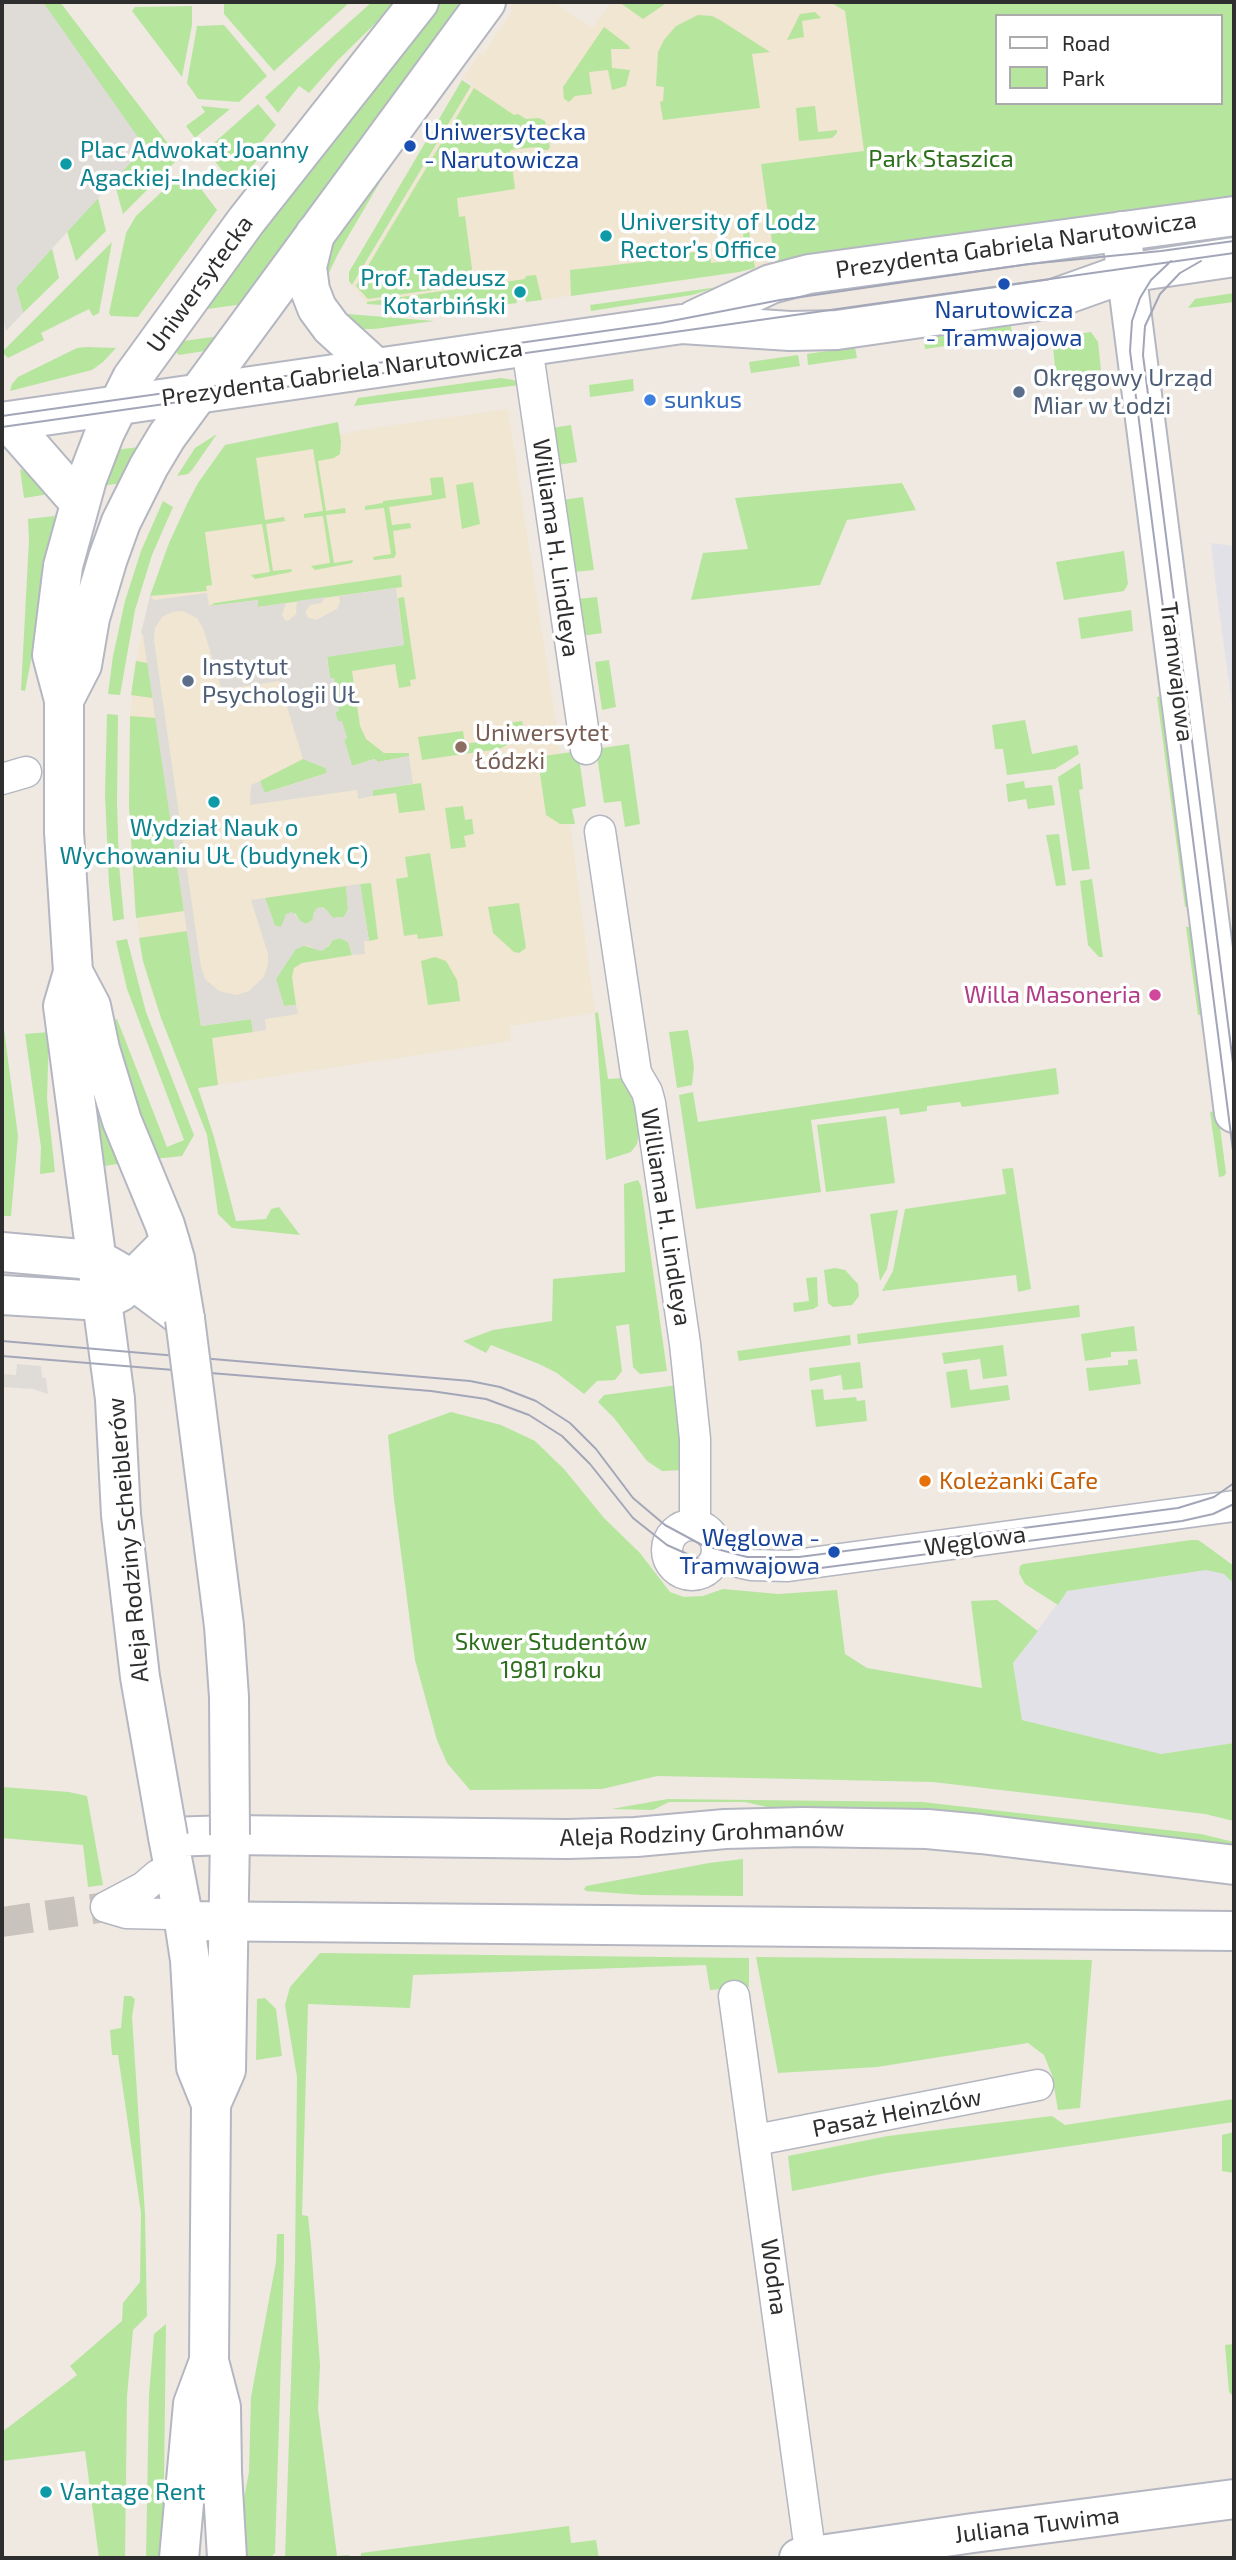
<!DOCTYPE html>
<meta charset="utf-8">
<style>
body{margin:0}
#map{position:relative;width:1236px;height:2560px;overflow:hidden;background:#efe9e1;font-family:"Exo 2",sans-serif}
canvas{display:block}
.frame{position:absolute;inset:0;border:4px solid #2e2e2e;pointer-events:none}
.legend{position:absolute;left:995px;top:14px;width:228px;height:91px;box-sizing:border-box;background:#fff;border:2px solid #ababab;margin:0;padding:9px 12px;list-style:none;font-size:21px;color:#2e2e2e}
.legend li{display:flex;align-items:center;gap:14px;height:35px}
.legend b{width:35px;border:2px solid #ababab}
</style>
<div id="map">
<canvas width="1236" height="2560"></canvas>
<div class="frame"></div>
<ul class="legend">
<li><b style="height:9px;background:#fff"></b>Road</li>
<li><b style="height:19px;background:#b6e59e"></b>Park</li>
</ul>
</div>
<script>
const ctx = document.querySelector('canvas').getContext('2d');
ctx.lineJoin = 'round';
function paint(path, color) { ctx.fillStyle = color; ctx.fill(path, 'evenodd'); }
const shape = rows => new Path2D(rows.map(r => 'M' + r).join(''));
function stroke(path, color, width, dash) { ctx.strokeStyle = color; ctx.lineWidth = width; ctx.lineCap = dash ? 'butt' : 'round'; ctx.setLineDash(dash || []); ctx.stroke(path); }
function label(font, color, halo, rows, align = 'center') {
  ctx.font = font + ' "Exo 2",sans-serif'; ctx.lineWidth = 7; ctx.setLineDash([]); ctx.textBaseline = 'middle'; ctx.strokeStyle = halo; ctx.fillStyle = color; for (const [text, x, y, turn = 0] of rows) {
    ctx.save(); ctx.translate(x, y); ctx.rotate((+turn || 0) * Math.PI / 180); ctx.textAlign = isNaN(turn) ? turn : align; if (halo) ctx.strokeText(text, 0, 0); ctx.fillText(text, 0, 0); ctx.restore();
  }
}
paint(shape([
 [1211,543,1234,546,1234,720,1216,587],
 [1206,1570,1224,1574,1234,1584,1234,1743,1161,1754,1022,1720,1013,1663,1067,1591]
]), '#e3e1e8');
paint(shape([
 [514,2,553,2,592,28,612,2,830,2,845,11,864,152,761,164,775,263,739,272,526,302,524,288,516,289,517,303,458,310,367,304,353,286,471,86,472,83,463,78,480,53,483,55,513,10,510,8],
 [508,409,565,783,595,1013,509,1026,511,1041,189,1089,151,990,143,961,134,902,129,805,130,716,136,661,150,596,206,590,199,541,212,489,269,448,373,428]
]), '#f0e6d1');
paint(shape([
 [43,2,60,2,179,158,123,214,104,145],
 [224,2,350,2,274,71,224,14],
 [372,2,397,2,337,61,309,93,299,86,278,113,265,97],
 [437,2,470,2,244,304,200,310],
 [619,2,668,2,643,19],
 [830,2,1234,2,1234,197,775,263,761,164,864,151,845,11],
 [996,16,1220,16,1220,103,996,103],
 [192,6,192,25,182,77,132,11,135,7],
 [815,12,821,18,802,21,804,37,787,40,800,14],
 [698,15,712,16,720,20,770,52,752,54,760,108,663,120,660,102,663,101,664,87,656,86,658,52,664,40,676,26],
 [224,25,267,76,239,102,198,99,187,83,197,26],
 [604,27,629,46,630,49,611,49,612,68,630,70,626,86,612,90,608,70,589,72,592,94,575,96,569,102,564,99,563,87],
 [462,80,471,86,352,285,349,281,349,272],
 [474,88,514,115,518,114,526,119,539,118,545,121,550,147,548,150,540,150,536,147,510,150,515,189,457,198,459,217,465,216,474,284,368,299,356,286],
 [258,104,276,125,257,148,263,153,248,171,243,175,230,177,225,174,206,150],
 [201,106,230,109,195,138,186,126,205,112],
 [815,106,818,132,837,130,837,133,832,138,799,141,796,108],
 [186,169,217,210,138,317,111,316,109,313,126,233,136,216],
 [375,179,380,182,339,252,322,287,327,249],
 [98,198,106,231,76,261,67,231],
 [748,225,755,268,739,272,571,296,570,270,659,260,659,257,709,250,711,263,744,259,743,226],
 [112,242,99,313,93,316,89,309,41,333,44,340,8,358,2,352],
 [52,248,59,278,23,313,16,288],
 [536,275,542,300,526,302,523,288,515,289,517,303,458,310,367,304,367,302,525,279,526,276],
 [718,287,692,295,591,311,590,305],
 [1234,293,1234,302,1188,308,1195,299],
 [336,313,434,321,374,329,363,329,352,325],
 [1011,326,1012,336,925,349,924,338],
 [1091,332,1098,342,1101,370,1056,377,1052,338],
 [220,336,211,350,179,355,173,349,176,342],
 [88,347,116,348,103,362,92,370,10,391,12,384,18,377,77,348],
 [855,347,857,358,808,365,807,354],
 [798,355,800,366,751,373,749,362],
 [501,378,514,380,520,385,354,406,358,398],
 [633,379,634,391,590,397,589,385],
 [338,422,341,442,340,454,334,458,318,461,326,511,345,508,346,513,326,515,334,563,353,560,352,563,315,570,311,566,330,563,323,516,304,518,304,514,323,511,313,449,256,458,265,520,284,517,285,521,266,524,273,571,292,569,291,572,255,579,251,575,270,572,262,524,205,532,212,585,206,586,207,591,150,596,169,543,187,504,198,483,225,445],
 [571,425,577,462,558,465,552,428],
 [217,434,192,470,188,474,177,476,195,448],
 [140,447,122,483,101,486,115,450],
 [20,469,29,473,49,494,24,498],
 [443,477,446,498,389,507,392,525,410,523,411,528,393,531,396,554,394,558,374,560,373,557,391,554,384,508,365,510,365,506,383,503,383,501,432,495,430,478],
 [473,482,480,524,462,529,456,485],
 [902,483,916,510,847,520,820,585,691,600,703,553,748,549,735,498],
 [583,497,594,570,573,572,563,500],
 [163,501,173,507,152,555,135,610,120,695,108,694,113,656,125,601,141,551],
 [55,516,39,620,25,691,21,690,29,540,28,519],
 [1124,551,1128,584,1124,591,1064,600,1056,562],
 [401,575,402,587,258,607,258,600,209,606,215,603],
 [404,597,416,679,410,680,411,686,399,688,395,664,352,671,360,726,366,739,384,753,409,753,409,756,378,762,374,759,352,766,344,739,347,738,341,721,338,722,335,712,332,689,335,688,334,678,330,679,327,656,404,645,398,598],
 [597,597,602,633,582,636,577,599],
 [1131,610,1133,631,1081,639,1078,618],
 [609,660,616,707,602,710,595,662],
 [136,661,148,663,153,698,131,695],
 [1165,696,1192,906,1185,907,1157,697],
 [107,714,118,715,117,803,119,865,124,919,113,921,109,884,105,794],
 [130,716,156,718,184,911,136,918,129,805],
 [1025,720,1032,754,1077,745,1079,754,1055,769,1007,775,1003,749,995,749,992,725],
 [522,721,524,730,543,728,544,733,523,737,499,749,422,760,418,737,463,731,465,744,511,737,509,723],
 [629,744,640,824,625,827,621,801,604,803,596,749],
 [578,751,586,806,572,809,575,824,560,824,546,815,538,760,544,756],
 [303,759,326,768,327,773,264,793,260,781],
 [1080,763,1083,789,1079,790,1090,869,1072,871,1058,777],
 [1024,781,1025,788,1052,785,1055,805,1028,809,1026,799,1008,802,1006,784],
 [421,783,425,810,399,813,396,793,373,796,373,790],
 [463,806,465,820,472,819,474,834,464,836,466,847,451,849,445,808],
 [1059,834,1066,885,1056,886,1046,835],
 [430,853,443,936,418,939,417,934,404,936,396,879,408,877,405,857],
 [1092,879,1103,957,1099,957,1088,945,1080,881],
 [371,883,378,939,369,941,360,884],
 [346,886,348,909,344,917,333,918,323,907,314,912,313,920,306,924,300,921,295,913,281,927,275,926,265,898],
 [519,903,526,948,519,953,514,952,493,933,488,907],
 [1194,926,1206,1014,1198,1015,1186,927],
 [187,931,201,1026,251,1019,253,1032,212,1038,218,1085,198,1088,214,1137,236,1221,266,1219,271,1209,279,1207,300,1235,232,1228,218,1214,207,1135,161,1018,143,961,139,938],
 [340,938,348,942,352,955,302,963,294,968,292,977,296,1005,284,1006,276,979,295,949,302,945,315,949,328,947,333,940],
 [127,939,146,1012,194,1135,182,1156,154,1159,109,1022,117,1019,167,1147,184,1140,127,989,116,941],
 [435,957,446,961,457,980,460,1001,428,1005,421,961],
 [598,1012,608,1079,622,1078,636,1107,639,1133,637,1144,631,1152,606,1160,595,1013],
 [2,1014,18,1136,11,1216,2,1216],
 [688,1030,694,1067,692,1085,677,1088,669,1032],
 [49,1032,47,1099,55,1172,40,1174,41,1147,25,1034],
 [1056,1068,1059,1094,962,1107,960,1102,927,1106,927,1111,900,1115,899,1108,811,1120,821,1192,696,1209,679,1095,693,1092,698,1122],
 [89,1080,124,1163,98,1167],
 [1215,1111,1218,1112,1226,1173,1224,1176,1219,1177,1210,1112],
 [886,1116,895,1183,826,1192,817,1125],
 [1013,1168,1031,1289,1018,1292,1016,1275,882,1291,893,1271,905,1209,1006,1194,1002,1169],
 [638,1180,641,1186,667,1371,640,1374,633,1367,629,1324,616,1326,622,1371,615,1380,597,1381,584,1394,557,1373,539,1364,491,1345,486,1353,463,1341,493,1330,552,1321,553,1279,625,1272,624,1184],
 [898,1210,887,1269,880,1281,870,1214],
 [835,1268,845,1270,858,1284,859,1296,852,1305,833,1307,828,1303,824,1270],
 [817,1277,818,1306,813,1309,794,1312,793,1303,809,1301,806,1278],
 [1079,1305,1080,1317,858,1344,857,1334],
 [1134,1326,1137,1351,1111,1352,1111,1357,1085,1361,1081,1334],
 [850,1335,851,1345,739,1361,737,1351],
 [1003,1345,1007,1376,983,1379,980,1359,944,1364,942,1353],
 [1137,1359,1141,1384,1089,1391,1086,1368,1128,1365,1128,1360],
 [860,1362,863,1388,843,1390,841,1375,810,1381,809,1368],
 [967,1369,970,1390,1008,1385,1010,1400,951,1408,946,1372],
 [678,1385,682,1470,662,1471,647,1461,614,1418,598,1402,604,1395],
 [823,1389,824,1400,856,1397,857,1401,865,1400,867,1421,816,1427,811,1390],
 [451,1412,501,1425,535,1441,564,1469,604,1518,640,1553,670,1592,684,1597,703,1596,723,1589,778,1594,837,1590,845,1654,867,1668,982,1688,971,1601,997,1600,1038,1631,1013,1663,1022,1720,1161,1754,1234,1743,1234,1821,1205,1814,933,1782,657,1776,602,1789,470,1790,447,1763,437,1740,415,1660,394,1499,388,1435],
 [1191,1540,1198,1540,1204,1544,1234,1566,1234,1584,1224,1574,1206,1570,1067,1591,1058,1605,1025,1584,1019,1573,1020,1566,1023,1564],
 [2,1787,69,1792,87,1796,103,1885,88,1887,83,1845,2,1838],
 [668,1799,922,1802,1201,1834,1234,1842,1234,1848,789,1812,745,1802,669,1802,653,1810,611,1809],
 [743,1859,743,1896,642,1895,586,1891,584,1889,586,1886,709,1863],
 [315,1937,1234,1948,1234,1951,315,1942],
 [320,1953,749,1958,749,1987,710,1990,706,1965,413,1975,410,2008,308,2004,302,2215,308,2216,311,2245,320,2365,318,2409,337,2556,349,2555,350,2558,285,2558,295,2263,297,2077,285,2005,290,1987],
 [756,1957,1092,1960,1080,2108,1058,2110,1052,2075,1044,2055,1028,2043,877,2067,778,2073],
 [124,1996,131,1996,135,1999,132,2017,145,2214,147,2316,133,2330,127,2396,125,2558,99,2558,85,2451,2,2461,2,2432,77,2375,70,2366,122,2321,123,2303,140,2282,141,2213,118,2055,112,2055,110,2030,121,2028],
 [265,1998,276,2009,282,2056,256,2060,257,1999],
 [1234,2099,1234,2122,887,2173,792,2191,788,2156,888,2136,1052,2116,1065,2125],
 [1234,2132,1234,2173,1222,2171,1222,2135],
 [277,2234,284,2234,284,2262,275,2553,270,2558,242,2558,241,2514,249,2472,251,2397,276,2262],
 [166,2324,163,2558,146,2558,149,2395,154,2334],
 [1234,2344,1234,2397,1229,2392,1225,2345],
 [569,2526,571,2543,596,2540,599,2558,361,2558,361,2553]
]), '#b6e59e');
paint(shape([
 [2,2,43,2,145,147,16,288,23,313,6,331,2,315],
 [396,588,404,645,327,657,330,678,334,678,335,688,332,689,333,701,337,701,339,711,335,712,338,721,342,721,347,738,344,740,352,766,375,759,378,762,409,756,413,784,373,790,373,796,358,799,357,790,250,805,251,785,260,781,265,793,327,773,326,768,303,759,279,681,222,690,203,628,197,618,183,611,172,612,162,617,155,628,154,640,201,967,205,979,219,991,236,995,249,991,264,977,268,964,268,954,251,900,265,898,275,926,281,927,286,914,292,912,300,921,306,924,312,920,316,909,319,907,326,909,333,918,344,917,348,909,346,886,360,884,369,941,364,941,365,954,352,955,348,942,340,938,333,940,324,950,320,951,306,945,296,949,276,979,284,1006,296,1005,298,1014,265,1019,266,1030,253,1032,251,1019,201,1026,143,635,141,633,150,596,154,600,207,593,209,606,258,600,258,607,286,603,282,615,285,620,288,621,296,614,297,601,326,597,321,603,310,605,306,611,307,617,316,620,337,609,340,602,339,596],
 [17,1364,41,1366,42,1378,46,1378,48,1394,33,1389,2,1387,2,1374,16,1375]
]), '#dfdcd8');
stroke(shape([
 [2,1922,106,1907]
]), '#c8c4bd', 30, [30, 15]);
const minor = shape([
 [527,347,586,749],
 [2,779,26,772],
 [600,831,636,1073,647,1092,650,1103,685,1344,695,1439,695,1525],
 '667 1550a25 25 0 1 1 50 0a25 25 0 1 1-50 0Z',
 [716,1557,751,1565,788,1566,1234,1506],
 [106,1907,126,1913,169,1914],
 [106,1907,144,1887,158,1875],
 [734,1996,811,2558],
 [756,2140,1038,2085]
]);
const tertiary = shape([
 [1121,231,1234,1113],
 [315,234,307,267,310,290,317,308,331,327,376,368],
 [694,320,771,284,809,274,1234,216],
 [8,421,79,502],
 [2,422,682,324,790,331,837,330,1053,299,1126,273,1234,257],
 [2,1252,81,1259,107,1265,133,1280,185,1319],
 [2,1295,102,1301,120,1292,170,1242],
 [184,1921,190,1960,196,2067,211,2104,209,2361,221,2407,222,2472,227,2558],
 [211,2104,226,2070,230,1835],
 [179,2558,193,2404,209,2361],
 [799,2558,973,2533,1234,2499]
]);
const secondary = shape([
 [64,700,82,665,90,618,108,558,121,522,149,466,167,436,486,2],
 [73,972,91,1006,100,1049,122,1121,165,1225,175,1259,185,1319],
 [121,1515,115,1399,63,1006,73,972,64,832,64,700,52,655,63,566,87,479,105,432,132,378,246,221,419,2],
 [1234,1865,981,1834,927,1829,803,1827,725,1829,636,1837,567,1839,230,1835,168,1837,184,1921,1234,1931]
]);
stroke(minor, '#b4b7c1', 33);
stroke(tertiary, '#b4b7c1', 42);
stroke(secondary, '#b4b7c1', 42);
stroke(minor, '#fff', 30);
stroke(tertiary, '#fff', 38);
stroke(secondary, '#fff', 38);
stroke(shape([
 [1171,261,1151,280,1140,298,1132,321,1130,351,1234,1158],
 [1201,261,1180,273,1160,294,1145,326,1143,355,1234,1071],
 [2,416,661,323,780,300,1029,264,1161,251,1234,241],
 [2,427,1234,253],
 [2,1341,470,1381,500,1387,536,1401,570,1423,596,1449,633,1498,665,1525,702,1545,747,1557,799,1557,1178,1508,1214,1497,1234,1483],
 [2,1356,431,1391,486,1399,529,1415,562,1436,590,1464,633,1518,667,1545,712,1565,754,1573,782,1573,1182,1521,1213,1514,1234,1504]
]), '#a3a6b8', 2);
const secondaryBridge = shape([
 [185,1319,224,1626,229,1697,230,1835],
 [121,1515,140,1677,168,1837]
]);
stroke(secondaryBridge, '#b4b7c1', 42, []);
stroke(secondaryBridge, '#fff', 38);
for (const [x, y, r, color] of [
 [410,146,7,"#1a4fb4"],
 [66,164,7,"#0f9aa8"],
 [606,236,7,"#0f9aa8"],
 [1004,284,7,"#1a4fb4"],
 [520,292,7,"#0f9aa8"],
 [1019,392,7,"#5c6f8a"],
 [650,400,7,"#3f7fe0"],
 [188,681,7,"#5c6f8a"],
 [461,747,7,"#8d6e63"],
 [214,802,7,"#0f9aa8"],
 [1155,995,7,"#d1479c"],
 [925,1481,7,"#e8710a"],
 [834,1552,7,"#1a4fb4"],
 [46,2492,7,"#0f9aa8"]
]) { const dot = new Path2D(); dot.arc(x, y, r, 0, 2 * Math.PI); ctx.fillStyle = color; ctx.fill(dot); stroke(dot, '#fff', 2.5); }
label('24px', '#164399', '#fff', [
 ["Uniwersytecka",424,132],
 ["- Narutowicza",424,160],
 ["Narutowicza",1004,310,"center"],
 ["- Tramwajowa",1004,338,"center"],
 ["Węglowa -",820,1538,"right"],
 ["Tramwajowa",820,1566,"right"]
], 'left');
label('24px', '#0d838f', '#fff', [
 ["Plac Adwokat Joanny",80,150],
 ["Agackiej-Indeckiej",80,178],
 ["University of Lodz",620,222],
 ["Rector’s Office",620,250],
 ["Prof. Tadeusz",506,278,"right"],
 ["Kotarbiński",506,306,"right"],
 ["Wydział Nauk o",214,828,"center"],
 ["Wychowaniu UŁ (budynek C)",214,856,"center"],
 ["Vantage Rent",60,2492]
], 'left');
label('24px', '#2c6e1b', '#fff', [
 ["Park Staszica",941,159],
 ["Skwer Studentów",551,1642],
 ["1981 roku",551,1670]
]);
label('24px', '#2e2e2e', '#fff', [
 ["Prezydenta Gabriela Narutowicza",1016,245,-8],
 ["Uniwersytecka",200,284,-54],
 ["Prezydenta Gabriela Narutowicza",342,373,-8],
 ["Williama H. Lindleya",556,548,82],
 ["Tramwajowa",1177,672,83],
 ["Williama H. Lindleya",666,1217,81],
 ["Aleja Rodziny Scheiblerów",128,1540,-95],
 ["Węglowa",975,1541,-8],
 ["Aleja Rodziny Grohmanów",702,1833,-2],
 ["Pasaż Heinzlów",897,2113,-11],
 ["Wodna",774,2277,82],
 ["Juliana Tuwima",1037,2525,-7]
]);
label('24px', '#4e5e75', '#fff', [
 ["Okręgowy Urząd",1033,378],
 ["Miar w Łodzi",1033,406],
 ["Instytut",202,667],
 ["Psychologii UŁ",202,695]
], 'left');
label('24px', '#366cbe', '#fff', [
 ["sunkus",664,400]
], 'left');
label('24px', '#785e54', '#fff', [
 ["Uniwersytet",475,733],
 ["Łódzki",475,761]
], 'left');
label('24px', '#b23c85', '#fff', [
 ["Willa Masoneria",1141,995]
], 'right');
label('24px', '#c56008', '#fff', [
 ["Koleżanki Cafe",939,1481]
], 'left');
</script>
